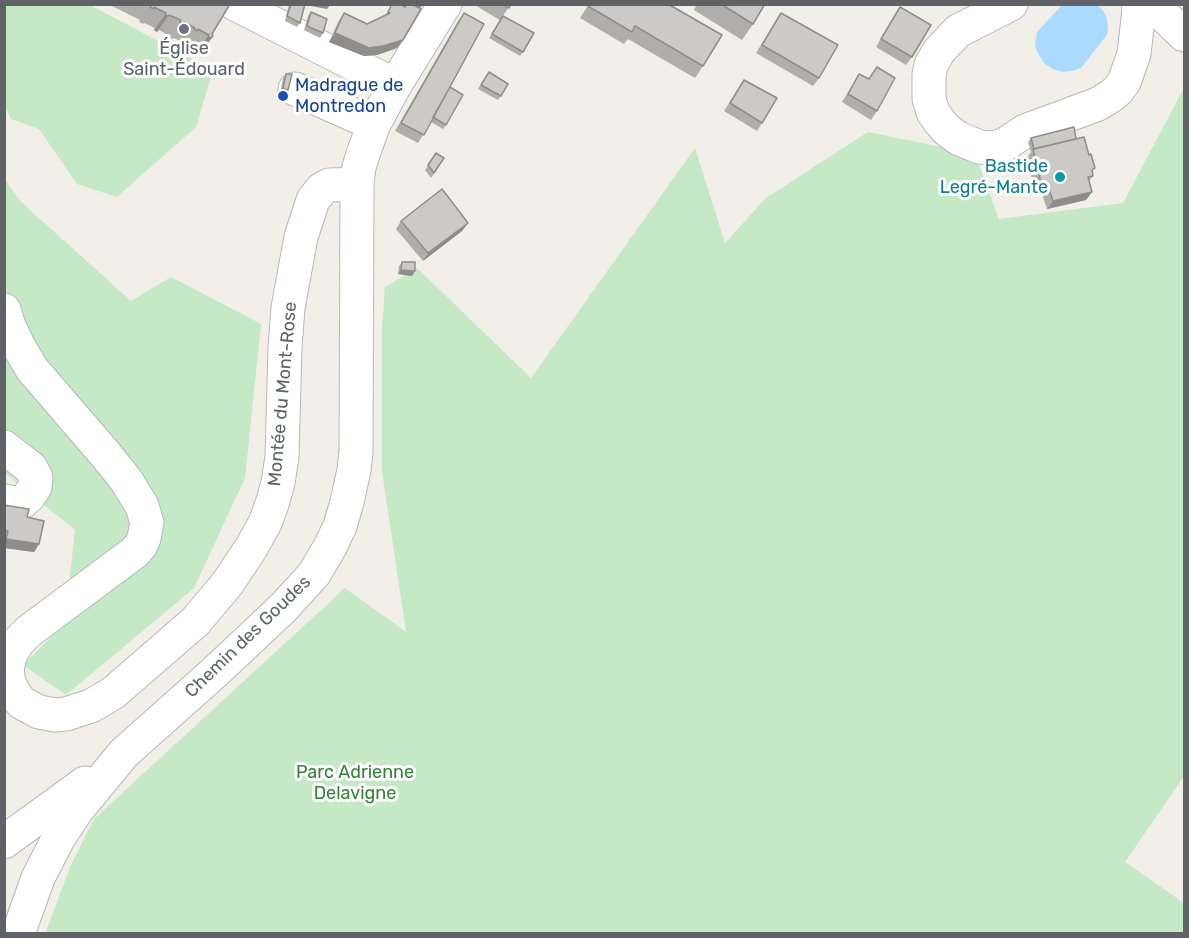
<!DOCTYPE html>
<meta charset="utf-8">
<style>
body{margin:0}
#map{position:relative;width:1189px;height:938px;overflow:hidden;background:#f1efe8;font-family:Rubik,sans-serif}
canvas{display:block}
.frame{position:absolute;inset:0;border:6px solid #5f6368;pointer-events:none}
</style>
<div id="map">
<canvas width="1189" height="938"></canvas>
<div class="frame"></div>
</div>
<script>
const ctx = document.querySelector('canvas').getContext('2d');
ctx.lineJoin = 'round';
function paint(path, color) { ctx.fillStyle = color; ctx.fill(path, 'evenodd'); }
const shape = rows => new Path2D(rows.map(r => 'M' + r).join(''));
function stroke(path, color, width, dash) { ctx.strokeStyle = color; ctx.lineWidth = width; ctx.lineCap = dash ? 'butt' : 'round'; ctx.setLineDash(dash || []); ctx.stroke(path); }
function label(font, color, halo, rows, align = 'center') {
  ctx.font = font + ' Rubik,sans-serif'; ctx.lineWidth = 6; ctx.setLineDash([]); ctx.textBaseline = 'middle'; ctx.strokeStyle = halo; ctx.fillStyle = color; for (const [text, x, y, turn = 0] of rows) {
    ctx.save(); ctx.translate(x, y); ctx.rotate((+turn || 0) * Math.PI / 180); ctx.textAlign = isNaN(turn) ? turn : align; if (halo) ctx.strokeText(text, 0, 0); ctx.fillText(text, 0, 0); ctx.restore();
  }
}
paint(shape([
 [5,4,90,5,213,70,196,127,117,197,77,184,39,129,11,119,5,106],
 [1184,88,1184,776,1125,862,1184,903,1184,933,45,934,70,867,94,819,345,588,406,632,382,471,382,325,385,287,417,268,531,378,695,148,725,243,766,198,868,132,975,154,999,219,1123,203],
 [4,178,21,202,131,301,171,277,261,324,245,478,194,588,66,695,23,665,65,623,75,530,5,473]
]), '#c5e8c5');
paint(shape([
 [1062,5,1097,5,1103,10,1107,19,1108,30,1107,35,1081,68,1072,71,1062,72,1053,69,1044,63,1039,55,1035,46,1037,32]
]), '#aadaff');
const minor = shape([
 [235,4,395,85],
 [1011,4,958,31,939,51,931,65,929,75,929,99,933,112,940,122,947,130,958,138,979,147,992,148,1004,145,1025,131,1098,104,1111,96,1118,90,1124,82,1134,54,1138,18,1139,4],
 [1152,4,1184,35],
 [295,89,374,124],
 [4,310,9,326,19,347,32,369,106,455,126,480,142,506,147,523,144,538,141,545,135,552,29,631,18,642,10,655,7,670,9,683,16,696,22,703,39,712,55,715,66,714,91,706,113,693,195,622,227,584,251,548,265,523,272,504,278,483,282,457,285,348,288,308,301,237,313,200,322,189,329,185,357,184],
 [4,447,31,468,36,478,35,487,28,497,22,502,15,503,4,501],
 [4,842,85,783],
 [18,934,38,878,59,837,77,810,124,753,215,672,284,607,314,574,330,547,340,526,347,502,354,470,356,452,357,184,359,167,364,151,374,124,395,85,445,4]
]);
stroke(minor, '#b5b8bc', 35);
stroke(minor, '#fff', 33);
paint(shape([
 [108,4,230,4,212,34,213,36,201,53,197,52,198,51,188,45,186,46,183,45,184,43,174,38,172,39,169,38,170,36,159,30,157,32,154,30,155,28,144,23,143,24,139,22,140,20],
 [289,4,305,4,300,23,297,27,285,21],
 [392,4,400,4,404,7,423,4,420,8,416,7,403,40,397,48,377,55,364,56,329,42,338,22,344,13,367,24,385,16],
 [473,4,511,4,500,20,523,52,520,56,489,38,500,20],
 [589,4,668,4,703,66,695,78,628,39,624,44,580,18],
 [697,4,765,4,753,24,742,40,694,10],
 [900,7,912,57,906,65,876,47],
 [311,12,323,33,320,38,304,30,308,16],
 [464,13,450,87,446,125,443,129,431,122,418,143,395,131,458,21],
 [781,13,819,78,813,86,756,53],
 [877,67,877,111,871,120,842,102,859,74,869,79],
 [489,72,508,84,498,100,478,89],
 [286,74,288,90,285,94,280,93,283,78],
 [744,80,762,123,757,131,724,111],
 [1031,138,1076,139,1092,172,1093,176,1089,181,1092,192,1086,200,1047,209,1042,194,1036,195,1027,158,1031,152,1028,142],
 [436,153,444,158,431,178,425,170],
 [401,221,468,223,462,231,423,261,396,229],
 [402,262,415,271,412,276,398,274,399,266],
 [4,505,27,517,39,544,34,552,4,548]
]), '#afaea9');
paint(shape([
 [312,4,328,4,330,5,327,9,311,6],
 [407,4,423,4,420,8],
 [165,15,168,16,157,32,154,30],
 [335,33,403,40,397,48,377,55,364,56,329,42],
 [208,36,213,36,201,53,197,52],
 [283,89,288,90,285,94,280,93],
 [1048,186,1042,194,1036,195,1042,187],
 [1092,192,1086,200,1047,209,1053,201],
 [468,223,462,231,423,261,428,253],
 [401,270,415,271,412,276,398,274],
 [6,539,39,544,34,552,4,548,4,542]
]), '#8f8d8a');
const building = shape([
 [150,4,230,4,212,34,213,36,211,38,208,36,209,35,198,29,197,31,194,29,195,28,184,22,183,24,180,22,181,20,169,15,168,16,165,15,166,13,154,7,154,9,150,7,151,5,150,4],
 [291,4,305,4,300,23,287,16,291,4],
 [392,4,400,4,405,7,406,4,412,4,421,9,403,40,383,46,369,48,335,33,344,13,367,24,390,13,388,12,392,4],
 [502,4,511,4,509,8,502,4],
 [590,4,668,4,722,35,703,66,635,26,632,32,588,6,590,4],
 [721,4,765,4,753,24,721,4],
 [900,7,931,25,912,57,881,39,900,7],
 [311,12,327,19,323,33,307,26,311,12],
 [464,13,484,24,424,135,401,123,464,13],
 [781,13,838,45,819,78,762,45,781,13],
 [503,16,534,33,523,52,492,34,503,16],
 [877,67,895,78,877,111,848,94,859,74,869,79,877,67],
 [489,72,508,84,501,96,481,85,489,72],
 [286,74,292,74,288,90,283,89,286,74],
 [744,80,777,98,762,123,730,103,744,80],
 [450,87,463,95,446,125,433,117,450,87],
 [1074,127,1076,139,1034,149,1031,138,1074,127],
 [1084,137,1089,155,1091,154,1095,168,1092,170,1093,176,1088,177,1092,192,1053,201,1048,186,1042,187,1033,149,1084,137],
 [436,153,444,158,434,173,428,165,436,153],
 [442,189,468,223,428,253,401,221,442,189],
 [402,262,415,262,415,271,401,270,402,262],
 [4,505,29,509,27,517,44,521,39,544,6,539,8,531,4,530,4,505]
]);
paint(building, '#cccac5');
stroke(building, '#8f8d8a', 1.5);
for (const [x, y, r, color] of [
 [184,29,6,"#6b7280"],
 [283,96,6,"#1a4fb4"],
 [1060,177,6,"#0f9aa8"]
]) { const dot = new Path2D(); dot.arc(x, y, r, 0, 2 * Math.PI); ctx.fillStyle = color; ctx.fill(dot); stroke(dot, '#fff', 2); }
label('18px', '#5b616d', '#fff', [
 ["Église",184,49],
 ["Saint-Édouard",184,70]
]);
label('18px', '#164399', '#fff', [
 ["Madrague de",295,86],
 ["Montredon",295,107]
], 'left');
label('18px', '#0d838f', '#fff', [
 ["Bastide",1048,167],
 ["Legré-Mante",1048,188]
], 'right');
label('18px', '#5f6368', '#fff', [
 ["Montée du Mont-Rose",283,394,-85],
 ["Chemin des Goudes",248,637,-44]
]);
label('18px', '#348238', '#fff', [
 ["Parc Adrienne",355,773],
 ["Delavigne",355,794]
]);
</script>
